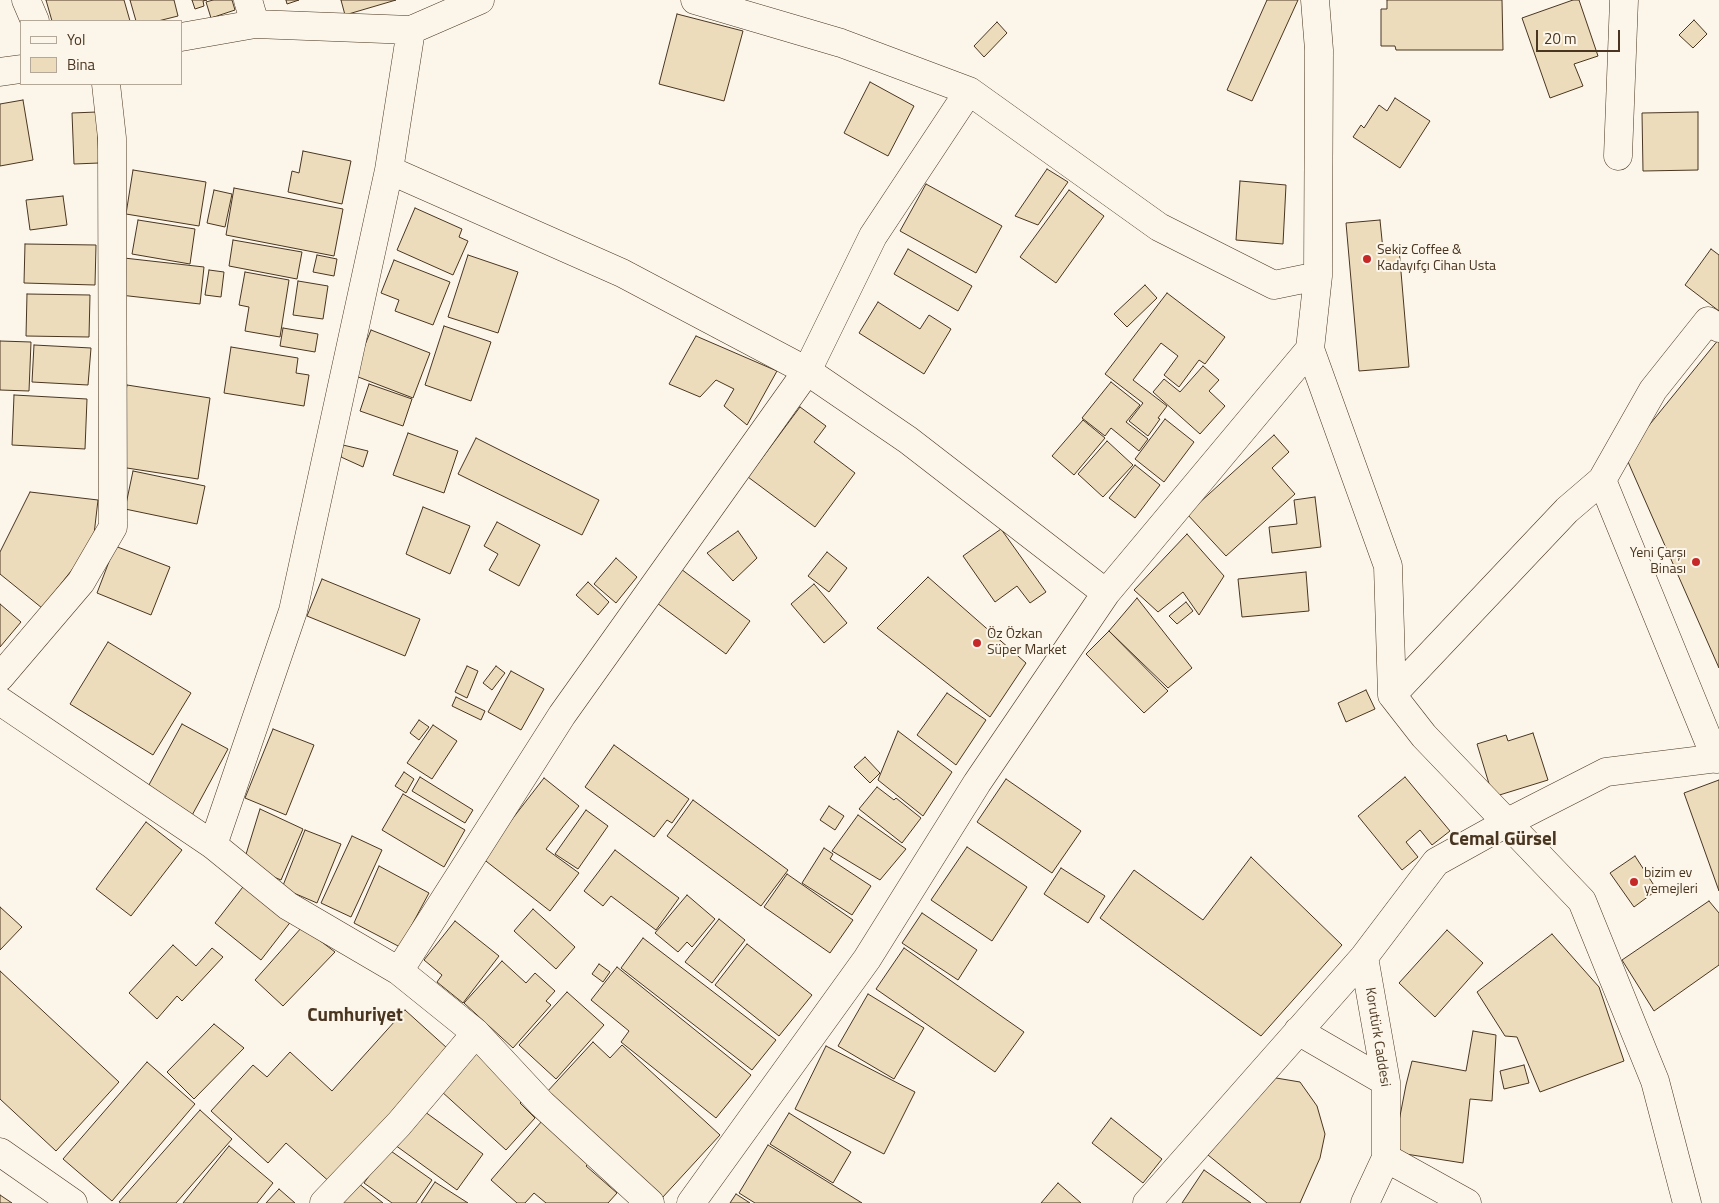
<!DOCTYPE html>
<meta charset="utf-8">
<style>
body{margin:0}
#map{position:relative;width:1719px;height:1203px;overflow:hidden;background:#fbf6e9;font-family:"Titillium Web",sans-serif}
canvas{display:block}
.legend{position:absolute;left:20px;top:20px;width:162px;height:65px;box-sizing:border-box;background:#fbf6e9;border:1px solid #b4a999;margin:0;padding:6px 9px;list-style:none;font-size:15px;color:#4a3520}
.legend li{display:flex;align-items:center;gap:10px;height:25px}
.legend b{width:25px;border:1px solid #b4a999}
.scale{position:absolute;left:1536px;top:30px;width:84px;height:22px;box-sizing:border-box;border:2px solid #4a3520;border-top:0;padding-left:6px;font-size:15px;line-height:18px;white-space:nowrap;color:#4a3520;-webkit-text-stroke:4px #fbf6e9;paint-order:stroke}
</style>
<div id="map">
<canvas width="1719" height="1203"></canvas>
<ul class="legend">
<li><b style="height:6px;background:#fbf6e9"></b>Yol</li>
<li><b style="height:14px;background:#ecdcbc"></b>Bina</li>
</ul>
<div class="scale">20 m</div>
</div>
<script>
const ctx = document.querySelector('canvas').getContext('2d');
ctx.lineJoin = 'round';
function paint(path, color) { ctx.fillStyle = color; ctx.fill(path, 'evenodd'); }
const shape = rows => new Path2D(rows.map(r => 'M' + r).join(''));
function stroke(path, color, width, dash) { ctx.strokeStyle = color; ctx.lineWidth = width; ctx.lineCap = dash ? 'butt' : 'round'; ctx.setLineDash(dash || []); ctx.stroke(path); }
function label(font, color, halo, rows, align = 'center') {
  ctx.font = font + ' "Titillium Web",sans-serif'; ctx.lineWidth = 4; ctx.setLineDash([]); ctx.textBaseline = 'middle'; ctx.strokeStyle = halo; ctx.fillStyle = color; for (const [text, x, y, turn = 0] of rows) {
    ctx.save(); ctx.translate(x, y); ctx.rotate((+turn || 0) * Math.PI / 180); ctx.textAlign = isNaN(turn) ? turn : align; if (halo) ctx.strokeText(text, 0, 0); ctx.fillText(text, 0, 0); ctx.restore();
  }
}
const building = shape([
 [46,0,124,0,130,21,52,21,46,0],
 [130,0,174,0,178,16,158,21,136,21,130,0],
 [192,0,207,0,203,1,204,6,195,9,192,0],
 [213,0,232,0,235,10,211,18,206,2,213,0],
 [286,0,299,0,287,4,286,0],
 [341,0,396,0,345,15,341,0],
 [1267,0,1298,0,1252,101,1227,90,1267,0],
 [1387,0,1502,0,1503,50,1396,50,1395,46,1381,46,1381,9,1387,9,1387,0],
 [1573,0,1579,0,1598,56,1574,64,1583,86,1550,98,1522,18,1573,0],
 [677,14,743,31,724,101,659,84,677,14],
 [1694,20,1707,34,1693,48,1679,35,1694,20],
 [997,22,1007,33,984,57,974,46,997,22],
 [870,82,914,106,888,156,844,133,870,82],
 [1395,98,1430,121,1400,168,1353,137,1361,125,1364,128,1379,105,1387,111,1395,98],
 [23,100,33,160,0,166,0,104,23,100],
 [97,112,99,163,74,164,72,113,97,112],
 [1698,112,1698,170,1643,171,1642,113,1698,112],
 [303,151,351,161,342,204,288,192,292,171,299,173,303,151],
 [1047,169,1068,182,1038,225,1015,216,1047,169],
 [133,170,206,182,199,226,126,214,133,170],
 [1240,181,1286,185,1283,244,1236,240,1240,181],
 [926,184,1002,226,976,273,900,231,926,184],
 [234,188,343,209,334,256,226,235,234,188],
 [214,190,232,194,225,227,207,223,214,190],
 [1069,190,1104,216,1056,283,1020,257,1069,190],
 [63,196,67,225,30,230,26,200,63,196],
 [415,208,462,229,459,237,468,241,453,275,397,250,415,208],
 [138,220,195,229,190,264,132,254,138,220],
 [1380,220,1383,250,1399,248,1409,367,1359,371,1346,223,1380,220],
 [233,240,302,252,297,279,229,266,233,240],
 [25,244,96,245,95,285,24,283,25,244],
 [908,249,972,286,958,311,894,274,908,249],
 [1711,249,1719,255,1719,311,1685,285,1711,249],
 [317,255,337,259,334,276,313,272,317,255],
 [468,255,518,272,498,333,448,317,468,255],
 [124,258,204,267,200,304,120,295,124,258],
 [394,260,450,282,433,325,395,311,399,300,381,293,394,260],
 [209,270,224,272,221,297,205,295,209,270],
 [245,272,289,280,280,337,245,331,249,307,239,305,245,272],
 [298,281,328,286,323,319,293,315,298,281],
 [1145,285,1157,298,1127,327,1114,314,1145,285],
 [1167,293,1225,337,1205,364,1199,360,1179,387,1164,375,1178,356,1161,343,1133,380,1167,406,1158,418,1160,419,1148,436,1129,421,1143,403,1105,374,1167,293],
 [27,294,90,295,89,337,26,336,27,294],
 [878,302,920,329,929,315,951,329,924,374,859,333,878,302],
 [444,326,491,342,471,401,425,385,444,326],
 [283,328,318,334,315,352,280,346,283,328],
 [371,330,430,353,413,398,353,375,371,330],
 [696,336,777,371,747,425,724,406,734,389,716,380,700,397,669,384,696,336],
 [1719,339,1719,668,1625,455,1719,339],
 [0,341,31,342,29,391,0,390,0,341],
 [34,345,91,348,88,385,32,382,34,345],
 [231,347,298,358,296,373,309,375,304,406,224,393,231,347],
 [1203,366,1219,380,1209,391,1225,406,1200,434,1153,392,1164,379,1180,392,1203,366],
 [1111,382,1140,405,1126,422,1148,439,1139,451,1111,428,1105,436,1082,418,1111,382],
 [369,384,412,399,403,426,360,411,369,384],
 [127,385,210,398,198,479,114,466,127,385],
 [14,395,87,399,85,449,12,445,14,395],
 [800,407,826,426,814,442,855,473,815,527,748,477,800,407],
 [1165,419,1194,442,1164,482,1135,459,1165,419],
 [1083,420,1105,438,1074,475,1052,456,1083,420],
 [408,433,458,451,444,493,393,475,408,433],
 [1274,435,1289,452,1272,468,1295,494,1226,556,1187,514,1274,435],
 [476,438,599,500,582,535,458,474,476,438],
 [1107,441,1133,465,1103,497,1078,474,1107,441],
 [343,445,368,451,363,467,341,457,343,445],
 [1135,465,1160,485,1135,518,1109,498,1135,465],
 [133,471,205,486,197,524,125,509,133,471],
 [30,492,98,500,93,543,42,608,0,574,0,552,30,492],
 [1315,497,1321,547,1272,553,1269,527,1297,524,1294,500,1315,497],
 [423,507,470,526,450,574,406,554,423,507],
 [497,522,540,545,519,586,489,570,498,554,484,546,497,522],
 [1001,529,1046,592,1030,603,1017,586,995,602,963,556,1001,529],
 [738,531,757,558,733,581,707,553,738,531],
 [1187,534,1224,576,1199,615,1183,592,1158,612,1134,590,1187,534],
 [115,546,170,567,151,615,97,593,115,546],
 [827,552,847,568,829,592,808,576,827,552],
 [616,558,637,577,616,603,594,584,616,558],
 [681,569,750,621,726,654,657,603,681,569],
 [1306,572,1309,611,1242,617,1238,579,1306,572],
 [928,577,1026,663,990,717,877,628,928,577],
 [322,579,420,619,405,656,307,616,322,579],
 [588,582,609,602,598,615,576,595,588,582],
 [814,584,847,623,824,643,791,604,814,584],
 [1137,598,1192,668,1168,688,1109,631,1137,598],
 [1186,602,1193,611,1177,624,1169,616,1186,602],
 [0,604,21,622,0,647,0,604],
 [1109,631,1168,691,1144,713,1086,654,1109,631],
 [108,642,191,693,153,755,70,704,108,642],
 [467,666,478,671,467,698,455,692,467,666],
 [496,666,505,673,492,690,483,683,496,666],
 [511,671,544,689,521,730,488,712,511,671],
 [1366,690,1375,709,1346,722,1338,703,1366,690],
 [947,693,986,720,956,765,917,735,947,693],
 [456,697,485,711,481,720,452,706,456,697],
 [419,720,429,727,419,740,410,733,419,720],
 [182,724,228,749,190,819,144,794,182,724],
 [433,725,457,741,432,779,407,763,433,725],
 [273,729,314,745,286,815,245,798,273,729],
 [898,731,952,772,923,816,878,780,898,731],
 [1533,733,1548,780,1493,797,1477,744,1506,735,1508,741,1533,733],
 [614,745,689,799,672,823,667,820,654,837,585,787,614,745],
 [865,757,880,773,870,783,854,767,865,757],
 [404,772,414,779,406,793,395,786,404,772],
 [420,777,473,810,465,823,412,791,420,777],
 [1405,777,1450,831,1432,845,1420,830,1406,842,1418,857,1402,870,1358,816,1405,777],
 [544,778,579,806,546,849,579,873,550,911,482,858,544,778],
 [1006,779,1081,831,1052,873,977,822,1006,779],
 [1719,780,1719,891,1684,793,1719,780],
 [877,787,894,800,896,798,921,818,902,843,859,809,877,787],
 [403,794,465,830,444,867,382,830,403,794],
 [693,800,788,870,761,906,667,836,693,800],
 [829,806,844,816,835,830,820,820,829,806],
 [260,809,303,829,281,880,243,864,260,809],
 [586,810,608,826,578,869,555,854,586,810],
 [858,815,906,849,880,880,832,851,858,815],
 [146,822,182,850,131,916,96,889,146,822],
 [305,830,341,844,317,903,282,888,305,830],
 [352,836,382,850,351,917,321,903,352,836],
 [967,847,1027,887,992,941,931,900,967,847],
 [824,848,833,854,830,859,871,886,852,915,802,883,824,848],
 [615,850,679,898,656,930,611,896,603,906,584,891,615,850],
 [1635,856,1657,890,1634,907,1610,873,1635,856],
 [1251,857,1342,945,1261,1036,1100,918,1134,870,1203,920,1251,857],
 [379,866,429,893,400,947,354,923,379,866],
 [1061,868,1105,896,1088,923,1044,894,1061,868],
 [787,874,853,920,830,953,764,907,787,874],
 [246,883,292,920,261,960,215,923,246,883],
 [687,895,715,919,692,947,687,942,678,952,655,933,687,895],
 [1709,901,1719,913,1719,965,1654,1011,1622,960,1709,901],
 [0,907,22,927,0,950,0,907],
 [533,909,575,947,556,969,514,931,533,909],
 [922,913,977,950,958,980,902,943,922,913],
 [719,919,745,940,712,983,685,962,719,919],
 [455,921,499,956,463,1003,437,982,442,975,424,960,455,921],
 [302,927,335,952,283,1006,255,980,302,927],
 [1447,930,1483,963,1435,1017,1399,983,1447,930],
 [1552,934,1599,987,1624,1061,1540,1092,1517,1037,1505,1036,1477,992,1552,934],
 [643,938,776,1040,752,1070,621,968,643,938],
 [747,944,812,995,779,1036,715,985,747,944],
 [173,945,196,966,212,948,223,957,182,1001,177,996,157,1019,129,993,173,945],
 [904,948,1024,1032,995,1072,876,989,904,948],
 [502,961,526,983,535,973,555,991,546,1001,551,1005,513,1048,464,1003,502,961],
 [599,964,610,972,603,982,592,974,599,964],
 [617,967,751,1075,716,1118,621,1042,629,1031,591,1000,617,967],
 [0,971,119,1082,56,1151,0,1099,0,971],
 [567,992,604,1025,556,1079,519,1045,567,992],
 [868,994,924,1028,894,1079,838,1046,868,994],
 [405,1010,447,1048,332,1184,286,1143,268,1163,211,1111,253,1065,267,1077,290,1052,332,1091,405,1010],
 [214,1024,244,1048,194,1099,167,1072,214,1024],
 [1473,1031,1496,1035,1492,1101,1470,1099,1463,1163,1393,1152,1406,1085,1412,1061,1466,1071,1473,1031],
 [593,1042,610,1058,622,1045,720,1135,662,1198,546,1093,593,1042],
 [826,1046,915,1092,884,1154,795,1109,826,1046],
 [477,1052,526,1097,520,1103,535,1118,506,1150,441,1091,477,1052],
 [147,1062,195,1104,112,1201,63,1159,147,1062],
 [1524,1065,1529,1083,1504,1089,1500,1071,1524,1065],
 [1276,1078,1300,1082,1317,1106,1325,1134,1320,1158,1300,1203,1267,1203,1208,1155,1237,1120,1276,1078],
 [421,1109,483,1154,457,1190,395,1145,421,1109],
 [200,1110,232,1139,176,1203,121,1203,119,1202,200,1110],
 [789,1113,851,1152,833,1183,770,1144,789,1113],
 [1111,1118,1162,1159,1143,1183,1092,1143,1111,1118],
 [542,1121,589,1163,586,1166,617,1193,608,1203,546,1203,534,1193,525,1203,517,1203,491,1180,542,1121],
 [768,1145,862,1203,755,1203,739,1193,768,1145],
 [229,1146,273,1183,257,1203,183,1203,229,1146],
 [388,1149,432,1180,416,1203,392,1203,364,1183,388,1149],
 [1204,1170,1251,1203,1182,1203,1204,1170],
 [435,1182,468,1203,421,1203,435,1182],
 [358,1183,383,1203,342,1203,358,1183],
 [1058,1183,1081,1203,1041,1203,1058,1183],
 [279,1189,295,1203,266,1203,279,1189],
 [736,1194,750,1203,730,1203,736,1194],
 [0,1195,12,1203,0,1203,0,1195]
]);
paint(building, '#ecdcbc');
stroke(building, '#4a3520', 1);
const minor = shape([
 [26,0,35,21],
 [248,0,255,24],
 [695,0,841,43,969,91,1159,227,1274,285,1318,276],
 [1315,0,1319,50,1318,276,1310,349,1388,566,1392,695,1424,736,1582,901,1655,1081,1687,1203],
 [181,37,255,24,411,30,480,0],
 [0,72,21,69],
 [1618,156,1624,0],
 [389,170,622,273,807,371,908,440,1106,593],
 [1602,480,1716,759],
 [0,677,81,582,113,527,112,138,106,84],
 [1392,695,1567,510,1602,480,1653,390,1708,321,1719,328],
 [0,701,213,845,288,906,399,971,476,1033,542,1104,650,1203],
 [213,845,293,611,389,170,411,30],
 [1364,957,1386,1082,1386,1158,1365,1203],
 [399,971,562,715,807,371,873,236,969,91],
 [1298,1031,1386,1082],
 [0,1152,73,1203],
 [1386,1158,1467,1203],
 [324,1203,399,1124,476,1033],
 [691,1203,867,959,977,783,1106,593,1310,349],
 [1147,1203,1364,957,1436,862,1508,822,1606,772,1719,758]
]);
stroke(minor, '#4a3520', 29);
stroke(minor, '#fbf6e9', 28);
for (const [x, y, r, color] of [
 [1367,259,5,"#c62828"],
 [1696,562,5,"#c62828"],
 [977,643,5,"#c62828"],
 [1634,882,5,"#c62828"]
]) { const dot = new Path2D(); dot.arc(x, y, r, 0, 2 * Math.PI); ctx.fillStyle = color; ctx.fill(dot); stroke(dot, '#fbf6e9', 2); }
label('14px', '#4a3520', '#fbf6e9', [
 ["Sekiz Coffee &",1377,251],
 ["Kadayıfçı Cihan Usta",1377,267],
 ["Yeni Çarşı",1686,554,"right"],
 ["Binası",1686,570,"right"],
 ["Öz Özkan",987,635],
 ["Süper Market",987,651],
 ["bizim ev",1644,874],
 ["yemejleri",1644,890]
], 'left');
label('14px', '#4a3520', '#fbf6e9', [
 ["Korutürk Caddesi",1377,1037,81]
]);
label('bold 19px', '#4a3520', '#fbf6e9', [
 ["Cemal Gürsel",1503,840],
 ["Cumhuriyet",355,1016]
]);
</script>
